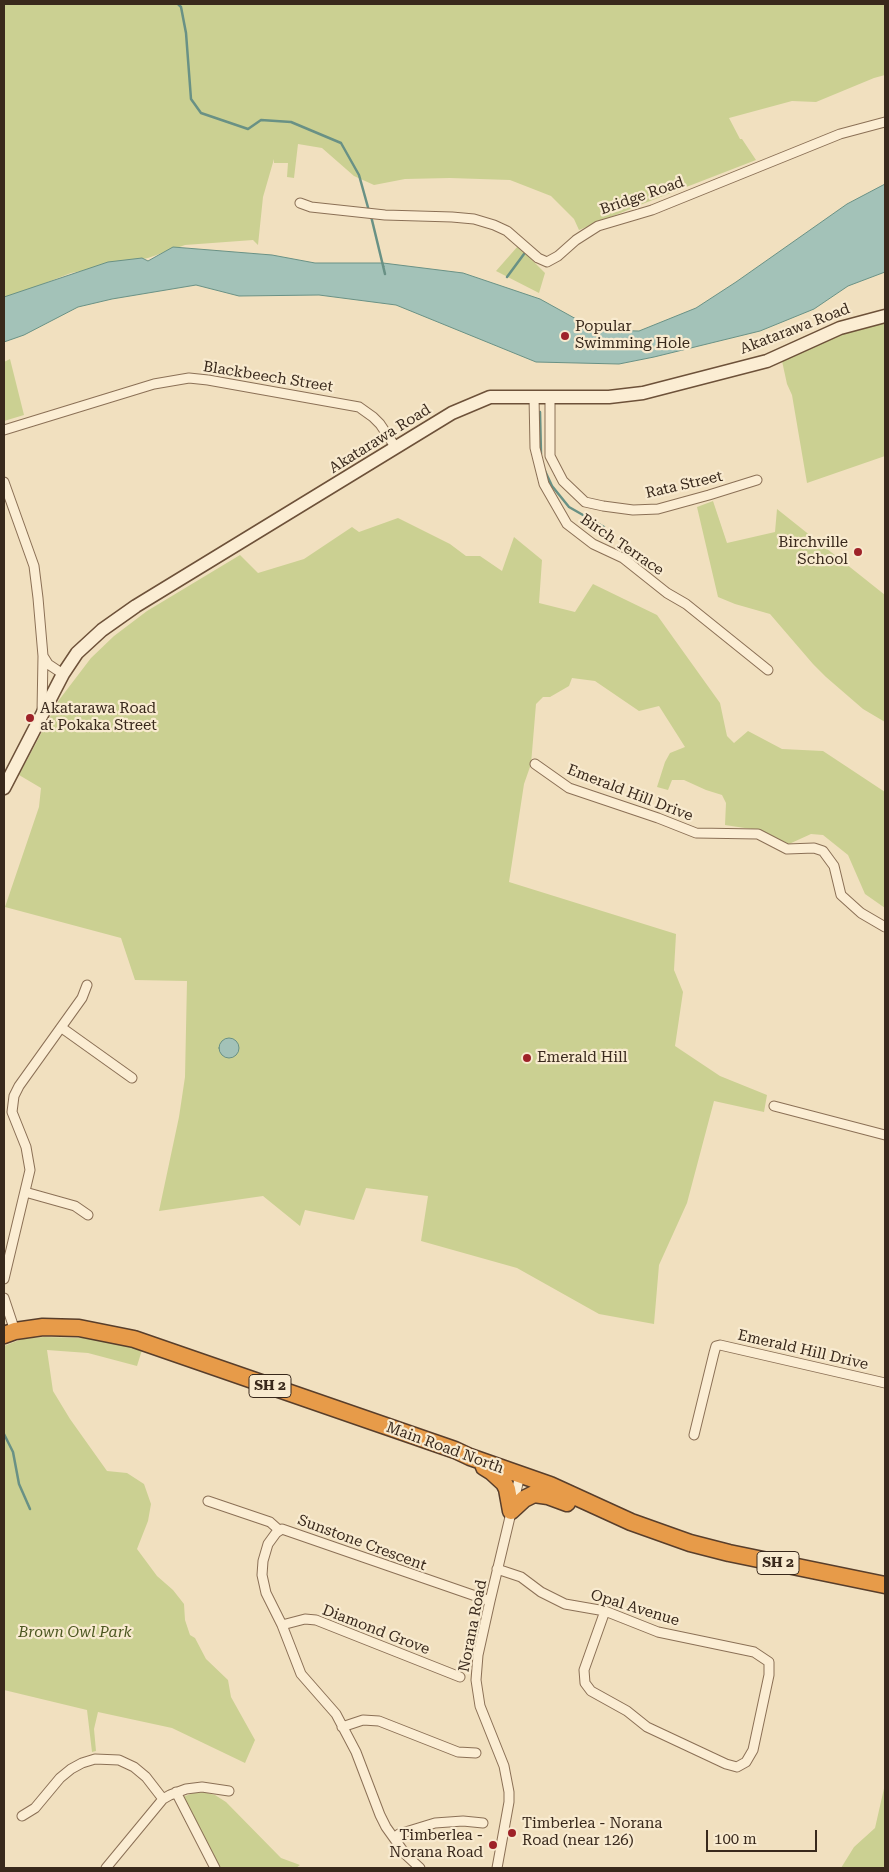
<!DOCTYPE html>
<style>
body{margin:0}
#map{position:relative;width:889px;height:1872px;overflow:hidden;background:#f1e0bf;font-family:"Roboto Serif",serif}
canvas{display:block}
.frame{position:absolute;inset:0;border:5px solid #39291c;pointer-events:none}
.scale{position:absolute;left:706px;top:1830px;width:111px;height:22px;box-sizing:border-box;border:2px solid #39291c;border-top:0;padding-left:6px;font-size:15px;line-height:18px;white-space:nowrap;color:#39291c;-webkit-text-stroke:4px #f8eacf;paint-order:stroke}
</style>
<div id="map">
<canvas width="889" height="1872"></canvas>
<div class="frame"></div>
<div class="scale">100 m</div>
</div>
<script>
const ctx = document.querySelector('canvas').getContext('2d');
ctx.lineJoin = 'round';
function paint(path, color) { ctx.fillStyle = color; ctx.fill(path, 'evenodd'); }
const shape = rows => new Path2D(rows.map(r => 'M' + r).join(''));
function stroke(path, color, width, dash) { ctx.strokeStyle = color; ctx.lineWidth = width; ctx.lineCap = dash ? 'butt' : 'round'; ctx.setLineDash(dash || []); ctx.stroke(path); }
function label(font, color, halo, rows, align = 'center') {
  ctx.font = font + ' "Roboto Serif",serif'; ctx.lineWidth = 4.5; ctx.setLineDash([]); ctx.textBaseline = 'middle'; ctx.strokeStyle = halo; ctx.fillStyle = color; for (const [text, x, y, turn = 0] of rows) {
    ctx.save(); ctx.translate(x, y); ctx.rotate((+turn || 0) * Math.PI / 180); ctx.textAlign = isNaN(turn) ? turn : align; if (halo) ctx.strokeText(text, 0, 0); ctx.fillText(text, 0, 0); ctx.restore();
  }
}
paint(shape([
 [4,4,885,4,885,75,874,78,816,102,792,101,729,118,740,139,742,139,756,160,645,203,579,230,574,219,551,196,510,180,450,178,405,179,374,185,354,176,322,148,298,144,294,178,287,177,288,163,274,163,274,159,263,197,258,245,253,240,185,245,148,258,71,273,4,299],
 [518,246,545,273,539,293,496,271],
 [882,323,885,323,885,456,807,483,792,395,787,384,782,361,850,330],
 [10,359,24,415,4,421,4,362],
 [713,501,727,543,775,532,777,509,885,595,885,722,863,709,826,677,813,664,770,614,735,604,718,597,697,507],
 [398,518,450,544,466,556,480,556,502,571,514,537,542,560,539,603,575,612,593,584,657,615,720,703,727,736,734,743,748,731,782,749,823,751,885,792,885,908,865,894,848,855,823,835,811,834,789,844,758,830,725,825,726,803,722,795,706,790,684,780,672,780,668,790,657,787,665,762,670,753,685,747,659,706,639,711,595,681,572,678,569,686,550,697,543,697,536,704,531,764,524,784,509,882,676,934,674,970,683,992,675,1046,720,1076,767,1095,764,1112,714,1101,687,1203,659,1265,654,1324,599,1314,517,1268,421,1241,428,1196,366,1188,354,1220,305,1210,300,1226,263,1196,159,1211,179,1117,185,1077,187,981,135,980,121,938,5,907,39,807,41,788,19,775,59,700,91,658,114,636,147,611,240,555,258,573,304,559,352,527,359,532],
 [44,1337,84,1338,118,1344,142,1350,137,1366,88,1353,47,1350,53,1391,70,1419,107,1471,127,1473,144,1484,151,1504,148,1521,137,1549,157,1576,173,1590,184,1604,185,1620,190,1635,195,1638,206,1659,228,1680,231,1697,255,1740,245,1763,172,1728,98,1712,94,1729,96,1751,92,1752,87,1710,4,1690,4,1346,22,1339],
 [885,1784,885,1868,841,1868,854,1847,875,1828],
 [203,1792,215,1795,226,1802,281,1858,300,1865,296,1868,219,1868,183,1797,193,1793]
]), '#cbd092');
const water = shape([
 [885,184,885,272,848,286,814,309,760,331,654,357,619,364,536,362,396,305,319,295,239,296,196,285,112,299,78,307,24,335,4,342,4,297,108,262,142,258,148,261,173,247,272,255,315,263,382,263,384,267,383,263,463,273,540,299,596,330,639,331,696,308,736,282,847,204,885,184],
 '219 1048a10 10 0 1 1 20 0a10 10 0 1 1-20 0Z'
]);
paint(water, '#a3c2b8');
stroke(water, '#699185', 1);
stroke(shape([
 [178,4,181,7,186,33,191,99,201,113,248,129,261,120,291,122,341,143,359,175,369,211],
 [371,216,385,274],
 [507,277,524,254],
 [540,412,541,454],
 [545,471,552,486,569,507,604,527],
 [4,1434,13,1452,19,1484,30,1509]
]), '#699185', 2.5);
const street = shape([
 [300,203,311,207,385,215,452,217,474,219,494,225,507,231,538,258,547,262,558,256,576,240,598,226,652,210,840,134,885,122],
 [534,396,535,448,544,484,567,524,593,544,623,558,667,593,686,604,768,670],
 [550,397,550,456,563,481,585,502,603,506,633,510,658,509,709,495,757,480],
 [4,430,154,384,189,378,208,380,359,407,373,417,380,424,396,448],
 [4,482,34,566,38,598,43,656,42,712],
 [43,656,48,664,63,674],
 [535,764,569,788,658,818,696,833,758,834,787,849,814,848,823,851,834,866,841,895,861,913,885,927],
 [62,1028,132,1078],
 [774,1106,885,1135],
 [25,1192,75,1206,88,1215],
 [4,1279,30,1170,26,1147,12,1112,14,1096,19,1086,82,998,87,985],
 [4,1298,15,1331],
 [694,1435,714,1353,716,1346,720,1345,885,1383],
 [208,1501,270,1522,279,1530],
 [497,1569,521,1577,541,1592,565,1604,605,1611,658,1632,754,1652,769,1662,769,1675,753,1750,746,1762,737,1767,726,1764,647,1727,627,1711,591,1691,585,1683,584,1670,605,1611],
 [282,1625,305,1619,316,1620,460,1677],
 [342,1727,363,1720,379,1721,458,1752,476,1753],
 [176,1792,215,1868],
 [22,1816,35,1808,60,1778,71,1769,82,1763,95,1759,119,1760,134,1767,146,1777,163,1799],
 [394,1838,399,1834,435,1823,463,1821,483,1823],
 [106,1868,163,1799,170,1795,186,1789,202,1787,229,1791],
 [420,1868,406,1855,386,1827,380,1815,356,1752,336,1714,301,1674,282,1625,266,1593,262,1575,263,1561,268,1544,276,1533,282,1529,490,1601],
 [497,1868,509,1802,509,1792,504,1766,480,1706,476,1680,478,1655,490,1601,520,1475]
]);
const secondary = shape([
 [4,788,63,674,77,653,102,630,136,606,452,413,490,397,609,397,643,393,767,361,840,328,885,316]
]);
const highway = shape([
 [4,1335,15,1331,43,1327,79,1328,134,1339,455,1450,470,1457,550,1485,631,1522,690,1543,729,1553,885,1585],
 [484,1467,492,1472,504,1483,507,1489,511,1511],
 [511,1511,524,1499,534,1494,548,1496,567,1503]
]);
stroke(street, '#8b7056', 11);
stroke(secondary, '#6d5139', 15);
stroke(highway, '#583e2b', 19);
stroke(street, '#fbedd3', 9);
stroke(secondary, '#fbedd3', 12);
stroke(highway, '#e79b49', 16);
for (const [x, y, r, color] of [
 [565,336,5,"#9e2228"],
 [858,552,5,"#9e2228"],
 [30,718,5,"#9e2228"],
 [527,1058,5,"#9e2228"],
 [512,1833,5,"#9e2228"],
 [493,1845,5,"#9e2228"]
]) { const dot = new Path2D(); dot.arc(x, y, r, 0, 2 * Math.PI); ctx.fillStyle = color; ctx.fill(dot); stroke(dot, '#f8eacf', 2); }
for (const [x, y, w] of [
 [270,1386,42],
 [778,1563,42]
]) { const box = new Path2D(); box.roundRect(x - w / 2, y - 11.5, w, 23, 4); ctx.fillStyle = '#f8eacf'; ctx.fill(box); stroke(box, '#39291c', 1); }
label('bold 14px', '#39291c', null, [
 ["SH 2",270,1386],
 ["SH 2",778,1563]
]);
label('15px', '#39291c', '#f8eacf', [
 ["Bridge Road",642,196,-19],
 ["Akatarawa Road",795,329,-21],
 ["Blackbeech Street",268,377,9],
 ["Akatarawa Road",380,439,-32],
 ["Rata Street",684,485,-13],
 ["Birch Terrace",622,545,34],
 ["Emerald Hill Drive",630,793,21],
 ["Emerald Hill Drive",803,1350,13],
 ["Main Road North",445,1448,20],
 ["Sunstone Crescent",362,1543,20],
 ["Opal Avenue",635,1608,17],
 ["Norana Road",473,1626,-79],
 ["Diamond Grove",376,1630,21]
]);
label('15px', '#39291c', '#f8eacf', [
 ["Popular",575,327],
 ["Swimming Hole",575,344],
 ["Birchville",848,543,"right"],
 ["School",848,560,"right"],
 ["Akatarawa Road",40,709],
 ["at Pokaka Street",40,726],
 ["Emerald Hill",537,1058],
 ["Timberlea - Norana",522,1824],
 ["Road (near 126)",522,1841],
 ["Timberlea -",483,1836,"right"],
 ["Norana Road",483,1853,"right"]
], 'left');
label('italic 15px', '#4c5721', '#f8eacf', [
 ["Brown Owl Park",75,1633]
]);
</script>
